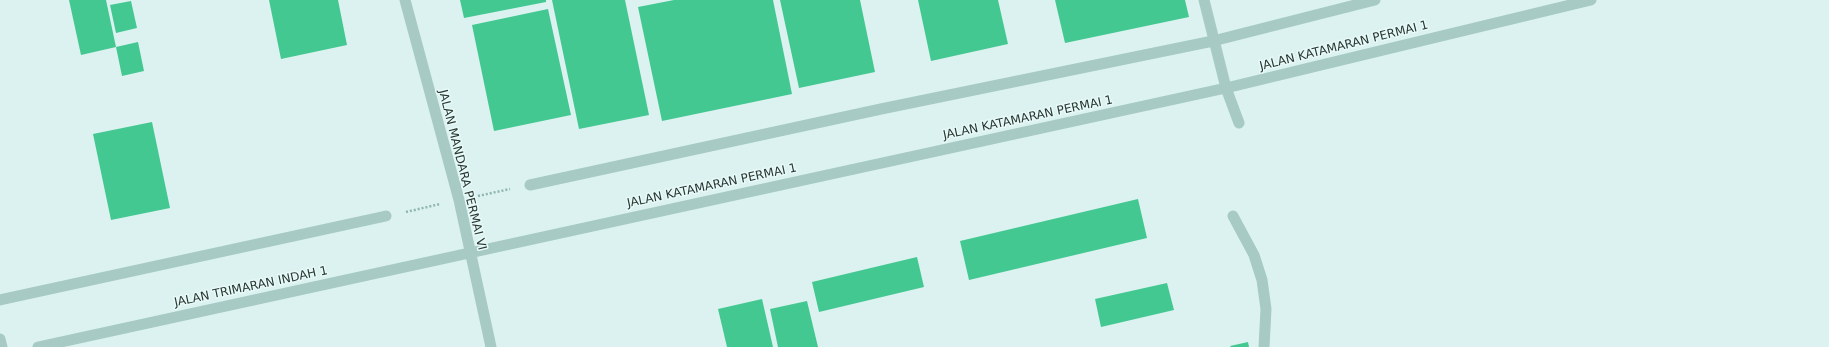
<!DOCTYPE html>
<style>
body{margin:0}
canvas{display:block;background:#dbf2f0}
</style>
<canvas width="1829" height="347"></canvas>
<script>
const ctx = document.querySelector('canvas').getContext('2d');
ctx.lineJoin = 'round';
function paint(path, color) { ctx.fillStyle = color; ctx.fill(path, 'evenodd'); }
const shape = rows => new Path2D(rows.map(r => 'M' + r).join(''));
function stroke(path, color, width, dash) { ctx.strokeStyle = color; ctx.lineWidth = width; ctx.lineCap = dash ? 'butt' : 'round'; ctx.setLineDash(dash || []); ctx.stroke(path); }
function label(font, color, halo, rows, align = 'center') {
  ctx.font = font + ' "DejaVu Sans",sans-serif'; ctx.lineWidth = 3; ctx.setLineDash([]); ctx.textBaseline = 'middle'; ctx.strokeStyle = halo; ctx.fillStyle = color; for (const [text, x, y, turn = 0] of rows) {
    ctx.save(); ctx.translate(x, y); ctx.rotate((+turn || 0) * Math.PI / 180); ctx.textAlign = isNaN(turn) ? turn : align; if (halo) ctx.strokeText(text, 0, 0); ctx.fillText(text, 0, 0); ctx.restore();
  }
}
paint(shape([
 [69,0,106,0,116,47,81,55],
 [269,0,338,0,347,45,281,59],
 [460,0,546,0,546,2,464,18],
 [552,0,625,0,649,115,579,129],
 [674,0,773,0,792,94,662,121,638,7],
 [780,0,860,0,875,72,799,88],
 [918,0,998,0,1008,44,931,61],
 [1055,0,1185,0,1189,17,1065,43],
 [131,1,137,28,116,33,110,5],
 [548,9,571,115,494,131,472,25],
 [138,42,144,71,122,76,116,47],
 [152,122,170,208,111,220,93,134],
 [1138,199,1147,238,969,280,960,241],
 [917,257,924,287,819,312,812,282],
 [1167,283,1174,310,1101,327,1095,299],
 [762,299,773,347,727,347,718,309],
 [807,301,818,347,778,347,770,309],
 [1248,342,1249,347,1231,347,1230,346]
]), '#44c892');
stroke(shape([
 [478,196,510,189],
 [406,212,440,204]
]), '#91b6ae', 2.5, [2, 2]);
stroke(shape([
 [1226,88,1239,123],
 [1233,216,1254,255,1262,280,1266,309,1264,347]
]), '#a7cbc4', 11);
stroke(shape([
 [405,0,459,200,491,347],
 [1204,0,1226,88],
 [530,185,881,109,1213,41,1375,0],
 [0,300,386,216],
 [0,339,2,347],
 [38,347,1226,88,1591,0]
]), '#a7cbc4', 11);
label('12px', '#283732', '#e8faf8', [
 ["JALAN KATAMARAN PERMAI 1",1344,46,-14],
 ["JALAN KATAMARAN PERMAI 1",1028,118,-12],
 ["JALAN MANDARA PERMAI VI",462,170,76],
 ["JALAN KATAMARAN PERMAI 1",712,186,-12],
 ["JALAN TRIMARAN INDAH 1",251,287,-12]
]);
</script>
